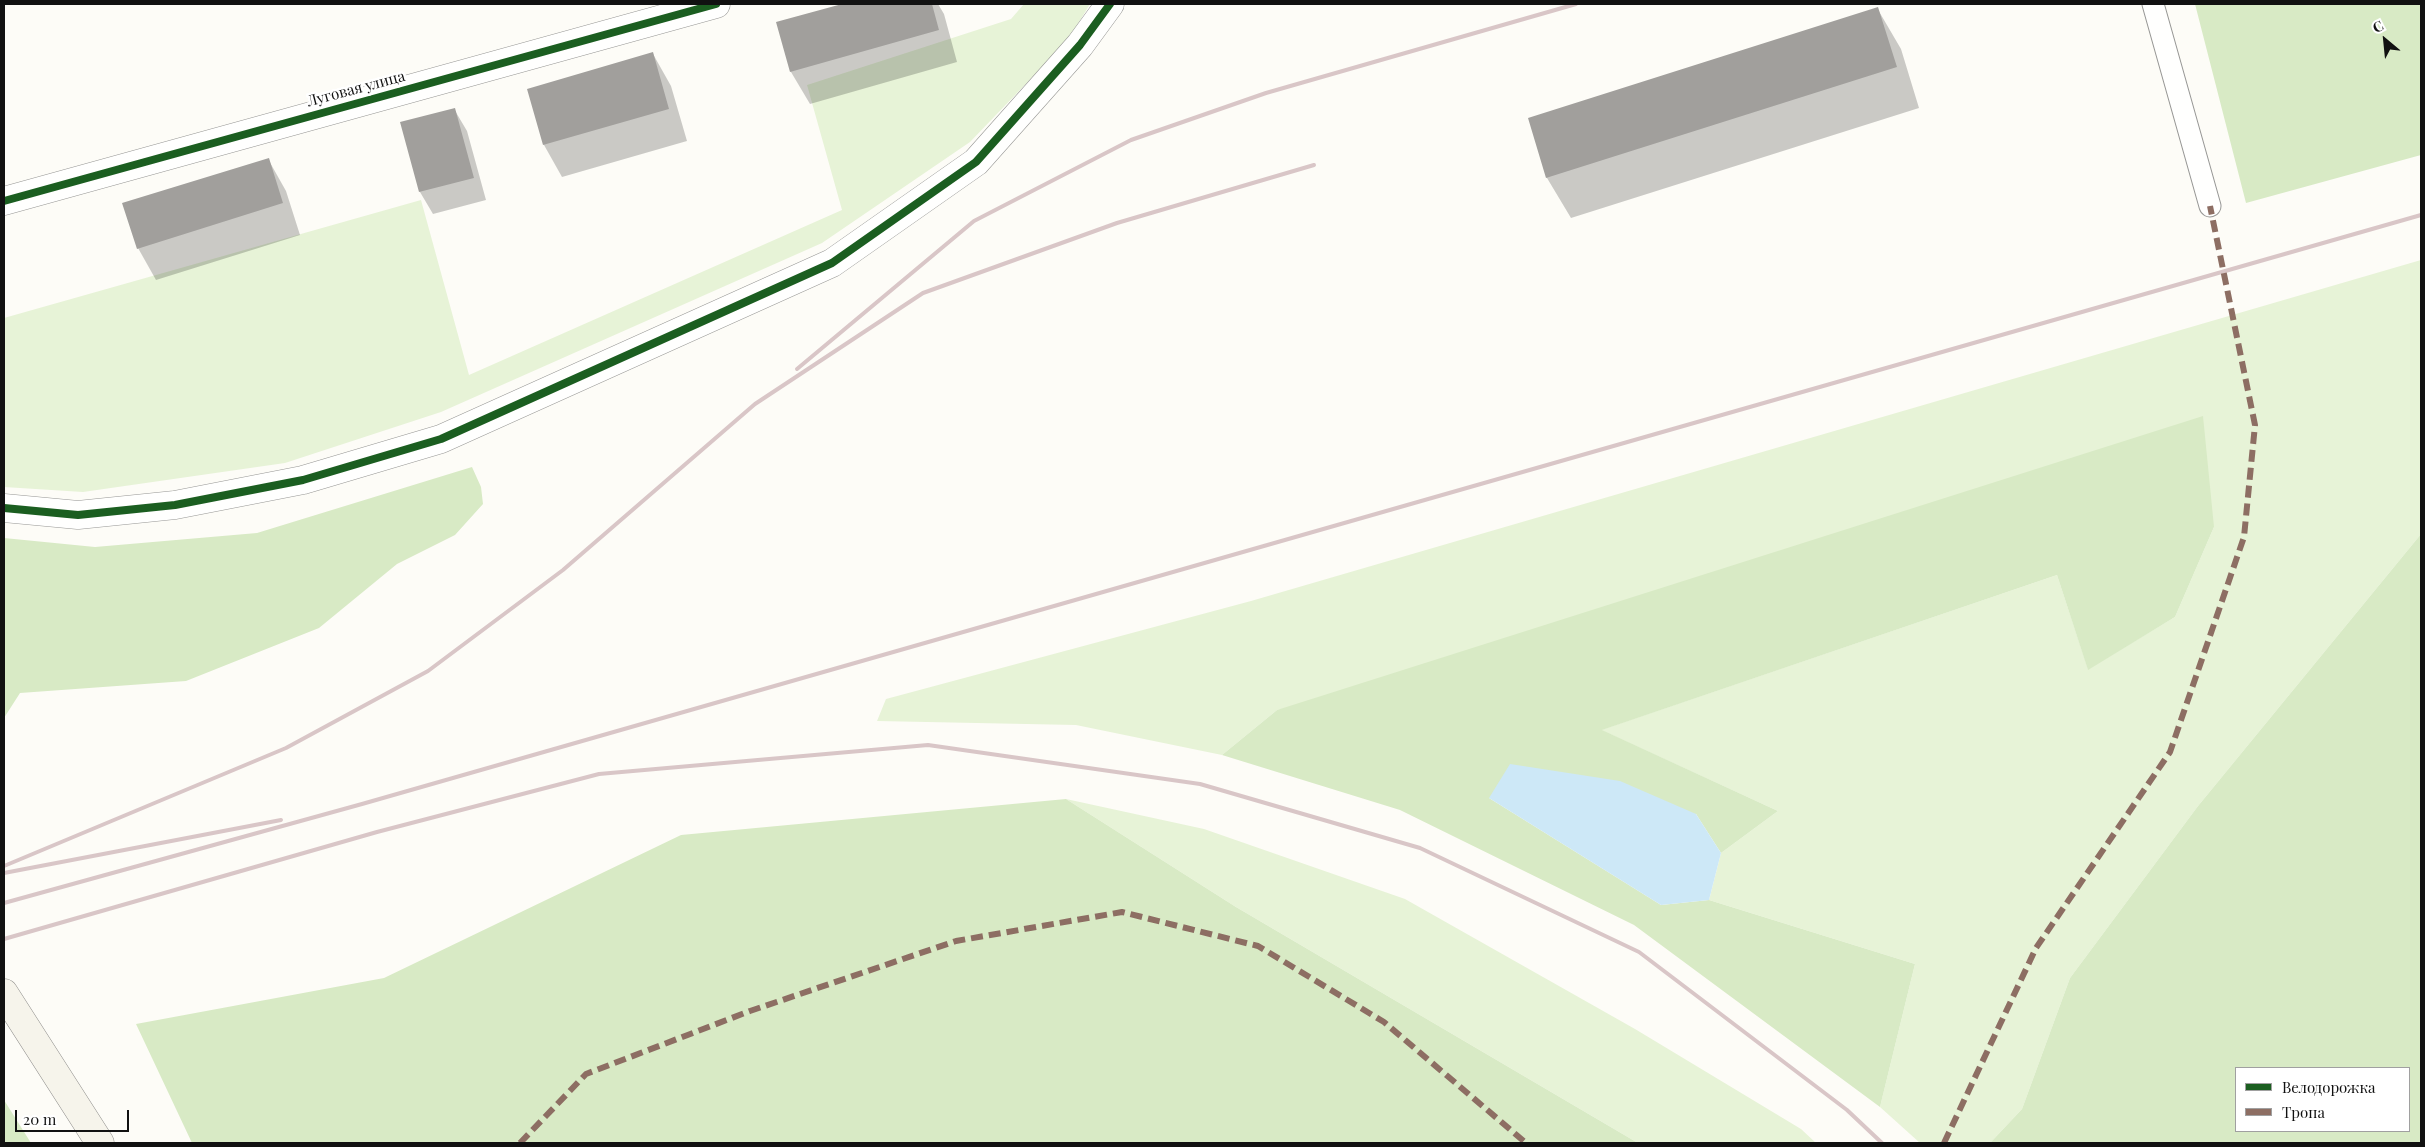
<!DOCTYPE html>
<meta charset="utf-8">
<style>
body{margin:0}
#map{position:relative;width:2425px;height:1147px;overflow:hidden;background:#fdfcf7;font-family:"Playfair Display",serif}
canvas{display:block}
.frame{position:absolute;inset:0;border:5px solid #111;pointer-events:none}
.legend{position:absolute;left:2235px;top:1067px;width:175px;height:65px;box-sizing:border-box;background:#fff;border:1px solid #a0a0a0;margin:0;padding:6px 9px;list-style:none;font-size:15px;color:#111}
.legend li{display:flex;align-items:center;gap:10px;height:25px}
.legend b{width:25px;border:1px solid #a0a0a0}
.north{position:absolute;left:2360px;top:15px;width:50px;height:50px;-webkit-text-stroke:4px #fff;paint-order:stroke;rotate:332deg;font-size:14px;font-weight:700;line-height:20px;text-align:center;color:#111}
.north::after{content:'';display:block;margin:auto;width:18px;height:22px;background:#111;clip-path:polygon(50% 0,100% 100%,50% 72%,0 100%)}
.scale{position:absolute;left:15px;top:1110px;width:114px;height:22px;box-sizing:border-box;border:2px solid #111;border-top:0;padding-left:6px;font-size:15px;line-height:18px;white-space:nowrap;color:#111;-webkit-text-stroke:4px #fff;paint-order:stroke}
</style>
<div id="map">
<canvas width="2425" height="1147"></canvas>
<div class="frame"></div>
<ul class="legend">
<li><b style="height:6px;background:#1b5e20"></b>Велодорожка</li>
<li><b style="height:6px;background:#8d6e63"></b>Тропа</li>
</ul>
<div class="north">С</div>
<div class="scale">20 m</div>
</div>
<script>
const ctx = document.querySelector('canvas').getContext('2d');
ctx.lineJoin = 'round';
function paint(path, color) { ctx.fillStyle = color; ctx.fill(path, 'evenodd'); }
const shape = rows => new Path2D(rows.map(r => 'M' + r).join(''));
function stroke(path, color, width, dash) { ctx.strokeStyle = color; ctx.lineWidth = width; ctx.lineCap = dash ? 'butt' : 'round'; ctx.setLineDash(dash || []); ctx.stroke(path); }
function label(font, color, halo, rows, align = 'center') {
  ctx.font = font + ' "Playfair Display",serif'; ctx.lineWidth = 5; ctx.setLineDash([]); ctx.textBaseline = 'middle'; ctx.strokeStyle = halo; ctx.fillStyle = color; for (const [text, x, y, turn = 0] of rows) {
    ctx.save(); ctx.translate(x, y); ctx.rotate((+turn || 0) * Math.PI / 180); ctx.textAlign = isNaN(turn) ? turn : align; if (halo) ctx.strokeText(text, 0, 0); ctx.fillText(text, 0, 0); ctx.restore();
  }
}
paint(shape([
 [1024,4,1090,4,1068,40,970,142,822,243,441,412,285,463,83,492,4,487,4,318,421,200,469,375,842,210,807,85,1011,19],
 [2421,260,2421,534,2198,806,2070,978,2022,1109,1990,1143,1920,1143,1880,1107,1915,964,1709,900,1721,853,1778,811,1601,730,2057,575,2088,669,2175,617,2214,527,1277,710,1222,755,1076,725,877,721,886,699,1251,601],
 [1066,799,1204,829,1405,899,1635,1029,1801,1129,1816,1143,1638,1143,1236,907]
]), '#e7f3d7');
paint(shape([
 [2195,4,2421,4,2421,155,2246,203],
 [2203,416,2214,527,2175,617,2088,670,2057,575,1602,730,1778,811,1721,853,1696,814,1489,798,1661,905,1709,900,1915,964,1880,1107,1634,925,1400,810,1222,755,1277,710],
 [472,467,481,487,483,504,455,535,397,564,319,628,186,681,20,693,4,718,4,538,95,547,257,533],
 [2421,534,2421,1143,1990,1143,2022,1109,2070,978,2198,806],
 [2236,1068,2409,1068,2409,1131,2236,1131],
 [1066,799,1236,907,1638,1143,192,1143,136,1024,384,978,681,835],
 [4,1100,31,1143,4,1143]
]), '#d8eac5');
paint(shape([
 [1510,764,1620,781,1696,814,1721,853,1709,900,1661,905,1489,798]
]), '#cde8f7');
paint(shape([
 [847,4,938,4,944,14,957,62,810,104,791,72,777,23],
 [1877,8,1901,49,1919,108,1571,218,1547,178,1529,119],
 [653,54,671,86,687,141,562,177,544,145,528,90],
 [454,109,467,131,486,200,433,214,420,192,402,123],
 [268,159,286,191,300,235,156,280,138,248]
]), '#0003');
paint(shape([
 [842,4,932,4,939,30,790,72,776,22],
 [1878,7,1897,67,1546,178,1528,118],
 [653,52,669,109,543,145,527,89],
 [455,108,474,178,419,192,400,122],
 [269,158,283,203,137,249,122,203]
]), '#a19f9c');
const lane = shape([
 [2153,4,2210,206]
]);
const street = shape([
 [4,201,716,4],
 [4,508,78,515,175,505,303,480,441,439,832,263,976,162,1080,45,1110,4]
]);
const secondary = shape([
 [4,993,100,1143]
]);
stroke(lane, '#979795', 23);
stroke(street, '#979795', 29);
stroke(secondary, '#8e8d8b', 29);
stroke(lane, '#fffffe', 21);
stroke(street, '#fffffe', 28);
stroke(secondary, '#f6f4eb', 28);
stroke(shape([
 [797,369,974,221,1131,140,1266,93,1576,4],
 [4,866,286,748,428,671,563,570,755,404,923,293,1117,223,1314,165],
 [4,873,281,820],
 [4,903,362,804,2421,215],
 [4,939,377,832,599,774,928,745,1200,784,1420,848,1639,952,1847,1110,1882,1143]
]), '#d9c6c7', 4);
stroke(shape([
 [520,1143,586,1074,750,1011,956,941,1122,912,1258,946,1384,1022,1526,1143],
 [1944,1143,2036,948,2170,752,2244,537,2255,425,2210,206]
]), '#8d6e63', 6, [12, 6]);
stroke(shape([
 [4,201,716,4],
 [4,508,78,515,175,505,303,480,441,439,832,263,976,162,1080,45,1110,4]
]), '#1b5e20', 8);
label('15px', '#111', '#fff', [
 ["Луговая улица",356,89,-15]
]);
</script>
